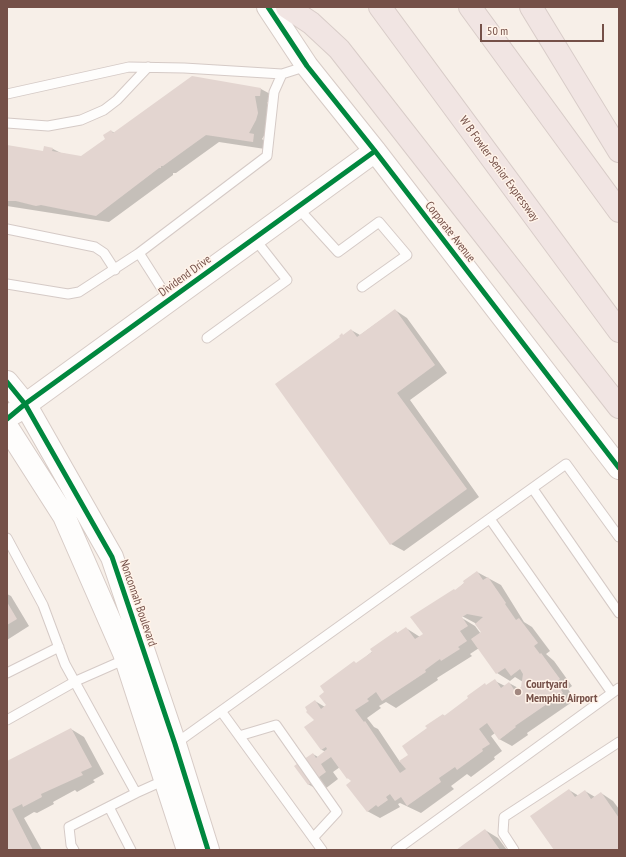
<!DOCTYPE html>
<style>
body{margin:0}
#map{position:relative;width:626px;height:857px;overflow:hidden;background:#f7efe8;font-family:"PT Sans Narrow",sans-serif}
canvas{display:block}
.frame{position:absolute;inset:0;border:8px solid #755048;pointer-events:none}
.scale{position:absolute;left:480px;top:24px;width:124px;height:18px;box-sizing:border-box;border:2px solid #755048;border-top:0;padding-left:5px;font-size:12px;line-height:14px;white-space:nowrap;color:#755048;-webkit-text-stroke:3px #fff3e9;paint-order:stroke}
</style>
<div id="map">
<canvas width="626" height="857"></canvas>
<div class="frame"></div>
<div class="scale">50 m</div>
</div>
<script>
const ctx = document.querySelector('canvas').getContext('2d');
ctx.lineJoin = 'round';
function paint(path, color) { ctx.fillStyle = color; ctx.fill(path, 'evenodd'); }
const shape = rows => new Path2D(rows.map(r => 'M' + r).join(''));
function stroke(path, color, width, dash) { ctx.strokeStyle = color; ctx.lineWidth = width; ctx.lineCap = dash ? 'butt' : 'round'; ctx.setLineDash(dash || []); ctx.stroke(path); }
function label(font, color, halo, rows, align = 'center') {
  ctx.font = font + ' "PT Sans Narrow",sans-serif'; ctx.lineWidth = 3; ctx.setLineDash([]); ctx.textBaseline = 'middle'; ctx.strokeStyle = halo; ctx.fillStyle = color; for (const [text, x, y, turn = 0] of rows) {
    ctx.save(); ctx.translate(x, y); ctx.rotate((+turn || 0) * Math.PI / 180); ctx.textAlign = isNaN(turn) ? turn : align; if (halo) ctx.strokeText(text, 0, 0); ctx.fillText(text, 0, 0); ctx.restore();
  }
}
paint(shape([
 [261,89,274,96,272,103,267,102,270,115,269,128,262,139,266,142,265,149,219,142,176,173,173,173,173,175,109,222,7,206,7,146,44,152,53,149,61,153,81,157,107,139,111,131,115,133],
 [395,310,407,318,447,373,410,400,479,497,404,551,391,544,343,336,351,330,360,335],
 [477,572,501,585,524,622,532,627,550,651,546,654,554,661,572,686,568,689,575,700,527,733,528,735,512,746,499,739,495,733,491,736,502,751,494,757,495,759,471,777,467,774,451,786,454,789,421,813,400,803,398,804,400,807,380,818,367,811,352,781,348,778,340,767,333,772,338,779,321,792,308,784,313,754,318,757,326,752,322,750,306,727,315,720,315,701,325,707,357,664,396,632,398,634,406,628,420,637,424,634,455,591],
 [458,614,475,623,482,633,481,634,475,626,457,615],
 [479,648,497,673,510,681,515,677,523,682,522,687,520,689,509,683,505,686,495,681,445,716,443,715,428,728,409,755,400,762,378,729,374,727,367,718,381,708,379,706,386,702,396,708,438,680,437,678,472,656,470,654],
 [7,594,11,596,29,626,7,640],
 [71,729,84,737,104,774,93,780,95,782,77,792,75,790,53,802,54,804,37,813,34,812,24,818,42,850,7,850,7,763],
 [569,790,579,796,585,791,595,797,601,793,613,801,619,809,619,850,554,850],
 [485,830,498,838,507,850,458,850]
]), '#0003');
paint(shape([
 [192,76,261,88,260,96,255,96,258,113,256,120,249,133,254,134,253,142,206,135,163,166,161,166,161,168,159,168,96,216,41,205,36,206,16,201,7,201,7,145,43,151,44,146,53,148,52,151,81,156,105,139,103,135,111,130,113,133],
 [395,309,435,365,397,393,467,489,390,545,275,384,340,337,339,336,342,333,343,335,351,329,357,337],
 [477,571,483,580,488,577,506,603,505,604,516,620,519,618,538,643,534,646,540,654,541,653,560,679,556,682,563,693,515,726,516,727,499,740,487,723,479,729,490,744,482,749,483,751,457,770,455,767,439,778,441,782,407,806,401,797,395,801,390,794,386,797,388,800,378,807,376,805,367,812,346,785,351,781,348,778,347,779,331,757,321,764,326,772,308,785,294,766,313,753,316,758,327,749,326,747,321,750,304,727,314,720,306,712,307,711,305,707,315,700,321,709,326,705,319,696,324,692,320,686,354,661,356,663,372,652,370,649,396,631,397,633,406,627,415,639,423,634,410,617,454,589,455,590,464,583,463,581],
 [467,614,483,617,475,624,481,632,471,639,496,674,505,668,511,676,520,669,523,674,521,687,515,691,509,682,501,688,495,679,486,685,485,683,467,696,468,698,444,716,443,714,425,726,427,728,402,746,408,755,399,761,406,769,400,773,365,721,364,722,355,710,369,701,367,699,376,692,382,701,426,672,425,670,440,659,441,661,460,649,458,647,467,641,460,631,468,626,462,617],
 [7,602,17,619,7,625],
 [71,728,92,767,81,772,83,775,41,794,42,797,23,807,22,804,12,809,33,850,7,850,7,761],
 [569,789,575,797,585,790,591,799,601,792,619,818,619,850,554,850,530,816],
 [485,829,500,850,456,850]
]), '#e3d5d0');
const lane = shape([
 [7,94,129,67,184,68,282,74],
 [7,123,48,126,81,120,104,110,117,100,148,67],
 [297,207,338,252,379,222,407,255,362,287],
 [7,229,95,247,104,253,115,270],
 [7,284,68,294,79,292,139,253],
 [169,300,139,253,267,156,274,92,282,74,307,66],
 [207,338,287,280,254,238],
 [533,489,619,613],
 [490,519,612,693],
 [7,538,43,605,65,664,136,793,69,827,71,845,74,850],
 [7,673,59,647],
 [221,711,322,850],
 [7,720,76,681,126,659],
 [239,736,276,725,337,812,313,838],
 [175,744,566,464,619,537],
 [136,793,165,780],
 [109,807,131,850],
 [396,850,619,688],
 [514,850,503,833,504,817,619,742]
]);
const secondary = shape([
 [268,7,307,66,375,151,619,468],
 [7,382,25,404,112,557,175,744,208,850],
 [14,413,375,151],
 [7,427,64,516,124,653,188,850]
]);
const highway = shape([
 [287,7,311,23,339,49,619,407],
 [380,7,619,331],
 [470,7,619,211],
 [531,7,619,151]
]);
stroke(lane, '#d5cac6', 11);
stroke(secondary, '#d7cbc6', 24);
stroke(highway, '#d8ccc8', 24);
stroke(lane, '#fefdfc', 9);
stroke(secondary, '#fefdfc', 22);
stroke(highway, '#f1e5e3', 22);
stroke(shape([
 [268,7,307,66,375,151,619,468],
 [7,382,25,404,112,557,175,744,208,850],
 [7,419,25,404,375,151]
]), '#00873e', 5);
for (const [x, y, r, color] of [
 [518,692,4,"#a28880"]
]) { const dot = new Path2D(); dot.arc(x, y, r, 0, 2 * Math.PI); ctx.fillStyle = color; ctx.fill(dot); stroke(dot, '#fff3e9', 1.5); }
label('12px', '#755048', '#fff3e9', [
 ["W B Fowler Senior Expressway",499,169,54],
 ["Corporate Avenue",450,232,52],
 ["Dividend Drive",185,276,-36],
 ["Nonconnah Boulevard",138,603,71]
]);
label('bold 12px', '#755048', '#fff3e9', [
 ["Courtyard",526,685],
 ["Memphis Airport",526,699]
], 'left');
</script>
